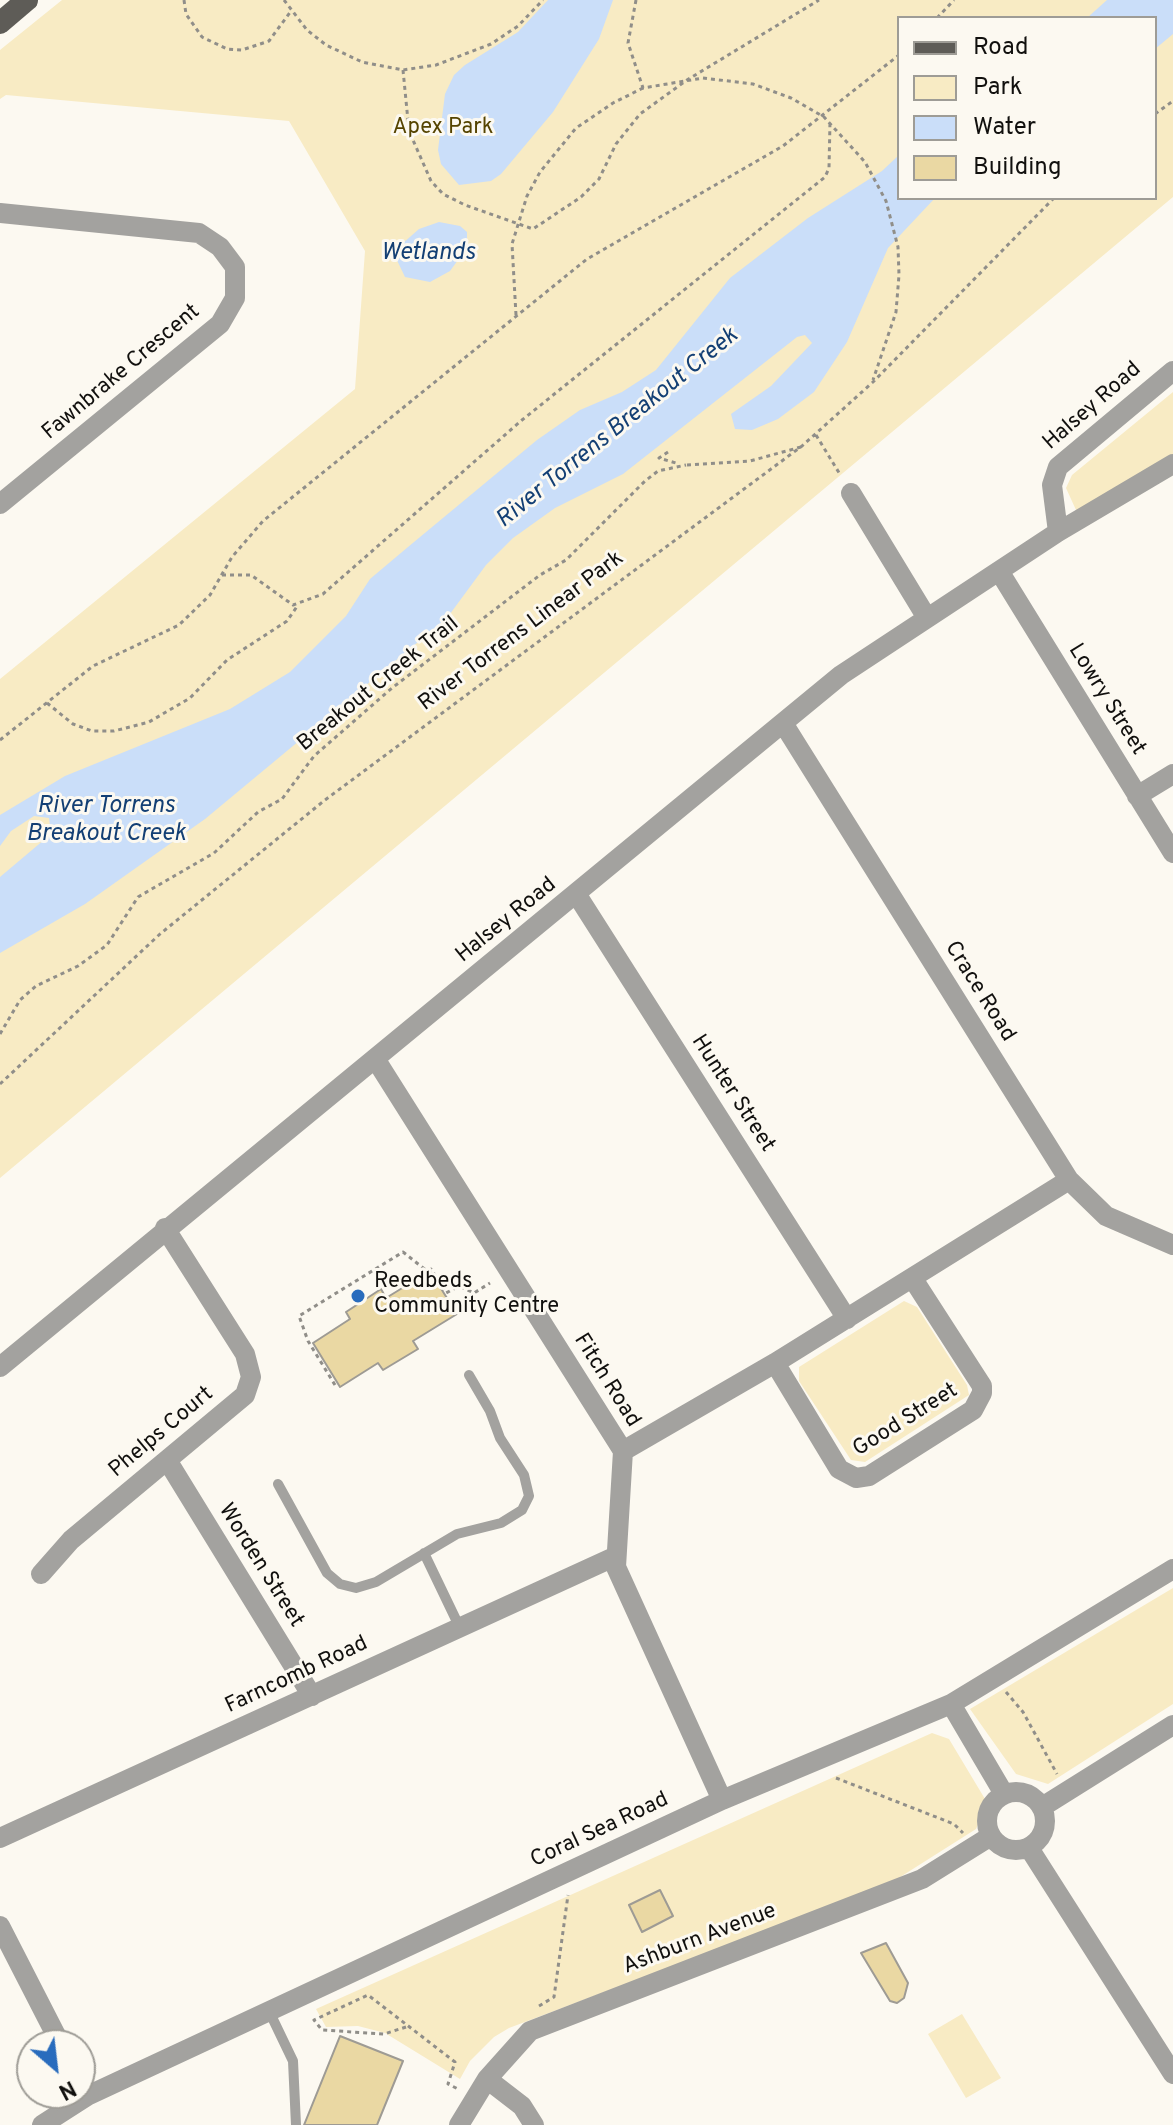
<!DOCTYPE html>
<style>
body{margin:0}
#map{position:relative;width:1173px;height:2125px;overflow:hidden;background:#fcf9f1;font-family:Overpass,sans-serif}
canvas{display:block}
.legend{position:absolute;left:897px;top:16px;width:260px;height:184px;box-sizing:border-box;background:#fcf9f1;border:2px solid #9e9c96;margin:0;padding:10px 14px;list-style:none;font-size:24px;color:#11100e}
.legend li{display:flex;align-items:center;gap:16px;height:40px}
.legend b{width:40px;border:2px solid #9e9c96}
.north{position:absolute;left:16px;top:2029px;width:80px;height:80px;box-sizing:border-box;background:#fcf9f1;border:2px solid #9e9c96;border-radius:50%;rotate:152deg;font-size:22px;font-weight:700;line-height:32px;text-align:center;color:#11100e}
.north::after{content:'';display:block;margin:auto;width:28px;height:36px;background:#296cbd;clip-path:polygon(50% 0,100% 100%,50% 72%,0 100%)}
</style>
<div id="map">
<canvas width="1173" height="2125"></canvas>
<ul class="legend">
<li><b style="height:10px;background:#5e5c57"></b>Road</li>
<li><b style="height:22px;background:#f8ebc4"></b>Park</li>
<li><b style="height:22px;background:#cadef9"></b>Water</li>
<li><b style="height:22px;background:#ead8a3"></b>Building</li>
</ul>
<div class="north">N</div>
</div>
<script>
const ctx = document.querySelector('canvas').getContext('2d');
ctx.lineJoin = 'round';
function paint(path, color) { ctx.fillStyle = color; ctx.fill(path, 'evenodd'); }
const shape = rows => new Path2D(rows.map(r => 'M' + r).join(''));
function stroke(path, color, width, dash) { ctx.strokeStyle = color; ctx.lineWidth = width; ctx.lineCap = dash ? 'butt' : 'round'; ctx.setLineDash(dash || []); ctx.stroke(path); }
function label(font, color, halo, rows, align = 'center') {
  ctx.font = font + ' Overpass,sans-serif'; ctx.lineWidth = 6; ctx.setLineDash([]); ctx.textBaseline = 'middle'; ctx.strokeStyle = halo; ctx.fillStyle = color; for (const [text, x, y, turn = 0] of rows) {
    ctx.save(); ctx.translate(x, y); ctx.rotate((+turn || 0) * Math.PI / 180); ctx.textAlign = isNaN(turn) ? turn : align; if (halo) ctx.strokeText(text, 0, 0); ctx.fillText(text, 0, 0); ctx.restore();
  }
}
paint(shape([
 [62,0,1173,0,1173,197,0,1178,0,679,355,389,365,251,289,121,6,95,0,99,0,50],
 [899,18,1155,18,1155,198,899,198],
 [1173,392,1173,461,1082,513,1076,510,1066,488,1072,475],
 [904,1301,917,1307,967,1385,969,1395,865,1462,851,1460,799,1381,799,1367],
 [1173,1588,1173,1704,1048,1784,1016,1774,970,1709],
 [932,1733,949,1739,985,1799,985,1810,976,1829,886,1886,509,2028,494,2037,470,2061,460,2079,385,2033,358,2026,326,2027,316,2009],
 [962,2014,1001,2078,966,2098,928,2034]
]), '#f8ebc4');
paint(shape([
 [548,0,613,0,599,39,553,112,501,174,491,181,459,185,441,164,438,150,445,94,454,75,465,65,518,32],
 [1107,0,1173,0,1173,34,1155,49,1155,18,1087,18],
 [899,155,899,198,935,198,888,248,847,342,814,392,778,419,752,430,735,429,731,414,771,386,812,343,805,335,797,337,623,474,555,508,513,538,486,565,447,618,205,819,85,904,0,953,0,877,51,834,49,818,34,816,11,831,0,846,0,815,65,776,230,709,290,672,346,616,370,579,408,547,537,440,580,410,622,392,656,370,730,278,808,218,882,171],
 [439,222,460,226,467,232,467,241,458,260,450,271,430,282,405,277,393,252,419,229]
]), '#cadef9');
const building = shape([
 [430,1271,457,1314,413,1341,418,1349,383,1370,378,1363,340,1387,313,1343,350,1319,346,1312,381,1289,386,1298,430,1271],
 [660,1890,673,1916,642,1932,629,1905,660,1890],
 [886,1943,908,1983,904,1998,897,2003,890,2001,861,1953,886,1943],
 [340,2036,403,2061,377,2125,304,2125,340,2036]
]);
paint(building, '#ead8a3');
stroke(building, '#9e9b94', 2);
stroke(shape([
 [184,0,186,14,202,37,227,49,242,50,269,41,291,11],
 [284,0,307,30,326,45,362,62,403,70,436,65,491,44,518,26,543,0],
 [636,0,628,43,643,88,703,78,753,84,791,98,824,117,865,162,886,201,898,247,899,275,896,312,873,380],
 [937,18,954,0],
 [403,70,409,131,431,181,443,194,465,205,533,229,581,197,599,179,616,144,640,114,687,80,819,0],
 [1155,114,1173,101],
 [816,435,841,476],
 [668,452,659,458,679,464],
 [687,465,750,461,801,447],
 [222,575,251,575,293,605,323,594,522,420,825,177,829,168,830,122],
 [47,703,73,724,92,731,114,731,149,722,190,698,227,660,287,621,298,605],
 [0,740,93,666,179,625,210,595,232,557,263,521,587,259,783,146,899,55],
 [0,1034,20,1000,36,986,78,966,107,945,138,897,214,853,258,812,282,799,314,756,392,688,540,575,566,560,645,481,658,471,686,465],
 [0,1084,160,934,325,800,802,446,873,382,1054,198],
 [335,1385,308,1341,299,1316,403,1252,427,1271,431,1269,446,1293,459,1286,474,1293,490,1283],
 [1006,1692,1023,1712,1057,1774],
 [836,1778,954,1824,963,1833],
 [539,2006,554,1997,568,1895],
 [406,2027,384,2034,322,2030,314,2020,368,1995,455,2062,448,2084,460,2090]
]), '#908e89', 3, [4, 4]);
stroke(shape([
 [278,1484,327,1573,340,1584,356,1588,376,1582,457,1534,501,1523,522,1510,529,1496,524,1475,500,1438,490,1411,469,1375],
 [424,1553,460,1628],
 [269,2011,293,2061,296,2125]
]), '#a3a29f', 10);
stroke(shape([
 [0,213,199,233,220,247,235,267,235,298,220,324,0,504],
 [851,493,927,618],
 [1058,532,1052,485,1058,467,1173,371],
 [999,571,1173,853],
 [783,723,1069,1180,1106,1216,1173,1245],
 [1137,796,1173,774],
 [577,895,847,1319],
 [376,1060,623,1451,616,1567,722,1800],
 [775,1363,839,1469,856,1478,869,1476,973,1410,982,1393,982,1386,913,1279],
 [0,1367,841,675,1058,532,1173,464],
 [623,1451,775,1363,1069,1180],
 [167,1460,312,1696],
 [41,1574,71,1540,245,1395,251,1377,245,1354,165,1228],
 [951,1704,1004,1794],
 '987 1821a29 29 0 1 1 58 0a29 29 0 1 1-58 0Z',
 [1042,1807,1173,1725],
 [0,1838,614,1557],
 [1029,1848,1173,2074],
 [0,1926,61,2045],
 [487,2079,522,2106,534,2125],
 [42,2125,87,2096,722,1800,951,1704,1173,1569],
 [459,2125,487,2079,530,2031,922,1879,991,1836]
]), '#a3a29f', 20);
stroke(shape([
 [0,23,27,0]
]), '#5e5c57', 22);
stroke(shape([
 [516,315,512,244,527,196,540,172,576,128,613,103,643,88]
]), '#908e89', 3, [4, 4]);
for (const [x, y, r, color] of [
 [358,1296,8,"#296cbd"]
]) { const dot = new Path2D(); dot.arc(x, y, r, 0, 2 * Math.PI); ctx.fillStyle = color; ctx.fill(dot); stroke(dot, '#fcf9f1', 3); }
label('22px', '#540', '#fcf9f1', [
 ["Apex Park",443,129]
]);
label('22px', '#11100e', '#fcf9f1', [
 ["Fawnbrake Crescent",122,373,-40],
 ["Halsey Road",1093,407,-41],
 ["River Torrens Linear Park",522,632,-37],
 ["Breakout Creek Trail",379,685,-39],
 ["Lowry Street",1106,700,58],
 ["Halsey Road",507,921,-39],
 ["Crace Road",979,992,58],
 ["Hunter Street",732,1094,57],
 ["Fitch Road",606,1381,58],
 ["Good Street",906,1421,-32],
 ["Phelps Court",162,1433,-40],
 ["Worden Street",260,1566,58],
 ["Farncomb Road",297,1676,-25],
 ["Coral Sea Road",600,1831,-25],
 ["Ashburn Avenue",700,1940,-21]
]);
label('22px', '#11100e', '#fcf9f1', [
 ["Reedbeds",374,1283],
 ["Community Centre",374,1308]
], 'left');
label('italic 24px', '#133f74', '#fcf9f1', [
 ["Wetlands",428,254],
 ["River Torrens Breakout Creek",618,429,-39],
 ["River Torrens",106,807],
 ["Breakout Creek",106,835]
]);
</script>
